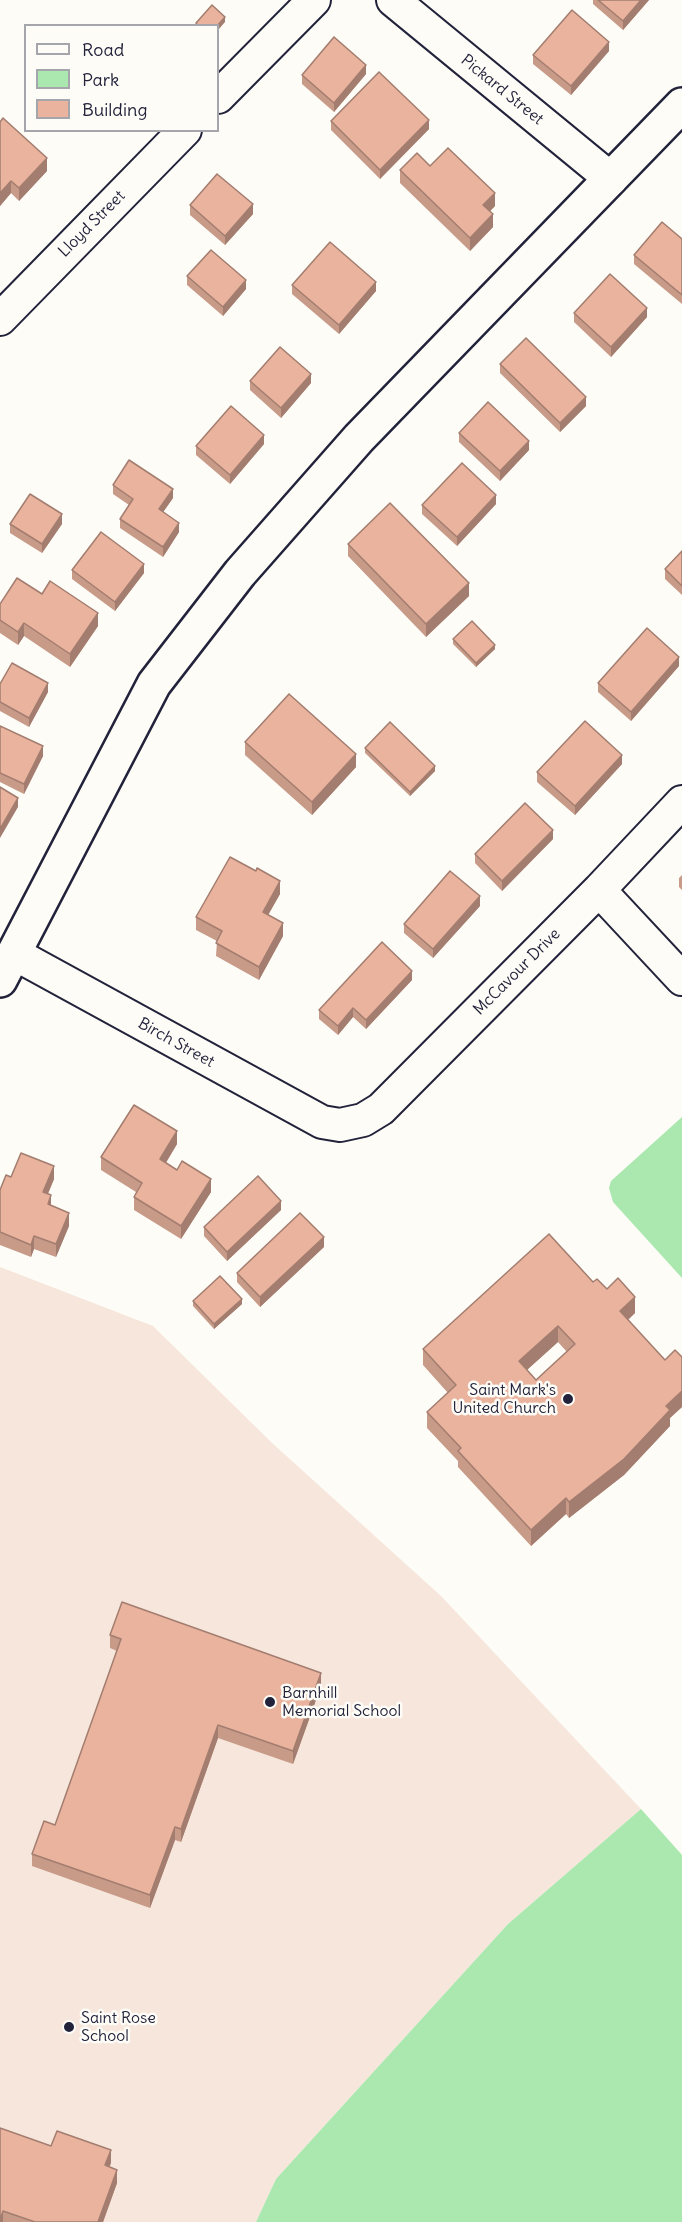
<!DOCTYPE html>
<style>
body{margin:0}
#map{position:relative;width:682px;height:2222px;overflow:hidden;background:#fdfcf7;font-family:Delius,sans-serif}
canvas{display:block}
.legend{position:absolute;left:24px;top:24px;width:195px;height:108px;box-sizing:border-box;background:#fdfcf7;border:2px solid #a5a5ac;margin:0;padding:8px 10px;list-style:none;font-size:18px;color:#22223b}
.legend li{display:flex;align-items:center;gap:12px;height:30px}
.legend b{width:30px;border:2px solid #a5a5ac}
</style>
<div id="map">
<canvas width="682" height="2222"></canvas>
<ul class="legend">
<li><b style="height:8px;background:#fdfcf7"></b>Road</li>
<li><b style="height:16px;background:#aae8af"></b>Park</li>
<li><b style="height:16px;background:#e9b39e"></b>Building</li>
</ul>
</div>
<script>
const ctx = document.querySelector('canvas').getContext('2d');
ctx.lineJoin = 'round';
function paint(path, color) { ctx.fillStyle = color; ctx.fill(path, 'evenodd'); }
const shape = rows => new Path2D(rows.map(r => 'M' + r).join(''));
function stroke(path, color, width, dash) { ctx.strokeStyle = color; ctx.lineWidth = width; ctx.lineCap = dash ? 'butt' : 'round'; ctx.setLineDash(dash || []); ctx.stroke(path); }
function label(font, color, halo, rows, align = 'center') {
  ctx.font = font + ' Delius,sans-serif'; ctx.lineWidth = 5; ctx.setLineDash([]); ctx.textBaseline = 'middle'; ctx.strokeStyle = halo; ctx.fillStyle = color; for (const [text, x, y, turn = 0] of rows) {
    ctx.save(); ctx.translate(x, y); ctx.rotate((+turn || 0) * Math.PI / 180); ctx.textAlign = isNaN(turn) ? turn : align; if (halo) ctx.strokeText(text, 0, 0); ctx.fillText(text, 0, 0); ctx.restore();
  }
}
paint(shape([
 [0,1267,153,1326,271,1442,441,1596,641,1809,508,1924,276,2179,256,2222,0,2222]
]), '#f7e6dc');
paint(shape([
 [682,1117,682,1278,613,1202,609,1188,611,1181],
 [641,1809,682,1855,682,2222,256,2222,276,2179,508,1924]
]), '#aae8af');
const minor = shape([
 [393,0,611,179],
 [218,97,314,0],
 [0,319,185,130],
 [599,890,682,979],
 [15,954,322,1122,340,1125,363,1120,381,1109,599,890,682,802]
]);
const secondary = shape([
 [0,980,154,684,240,573,359,438,682,105]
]);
stroke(minor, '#22223b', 36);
stroke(secondary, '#22223b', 38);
stroke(minor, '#fdfcf7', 32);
stroke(secondary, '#fdfcf7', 33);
paint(shape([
 [593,0,649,0,623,30,593,4],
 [609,51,571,95,533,64,533,55],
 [366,74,334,112,302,84,302,75],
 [331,121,429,129,380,179,331,130],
 [0,122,47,171,19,201,11,193,0,206],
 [400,170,495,206,490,211,493,227,470,251,400,183],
 [190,205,253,214,225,245,190,215],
 [682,239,682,304,634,264,634,255],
 [187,276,246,289,223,316,187,285],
 [292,285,376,291,339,334,292,294],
 [574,313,647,317,611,357,574,322],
 [500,364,586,406,560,432,500,373],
 [250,381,311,383,281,418,250,390],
 [459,433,529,450,500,481,459,442],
 [264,444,230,484,196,455,196,446],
 [113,485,173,498,163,512,179,532,163,557,120,528,120,519,129,505,113,494],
 [496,504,457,546,422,514,422,505],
 [10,524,62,524,42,553,10,533],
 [348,544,469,596,426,637,348,556],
 [682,551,682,595,665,579,665,569],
 [72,570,144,573,115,611,72,579],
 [42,594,98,626,70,667,24,636,18,645,0,633,0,604],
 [453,639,495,649,476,667,453,644],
 [679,666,631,721,598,692,598,683],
 [0,684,48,692,29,727,0,711],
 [0,726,43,756,24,794,0,782],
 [245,742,356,767,312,815,245,755],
 [365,748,435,771,410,796,365,753],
 [622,764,575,815,537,782,537,772],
 [553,839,502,891,475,863,475,854],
 [256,871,280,894,268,915,283,936,259,980,216,956,217,941,196,930,196,917],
 [682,875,682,890,679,887,679,878],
 [480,906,433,958,404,933,404,924],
 [412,980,366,1029,353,1017,338,1035,319,1019,319,1010],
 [177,1144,166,1163,211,1192,181,1239,134,1210,134,1197,136,1192,101,1170,101,1157],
 [11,1177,54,1179,48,1194,51,1205,69,1226,56,1257,34,1249,31,1257,0,1245,0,1190],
 [281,1210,227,1261,204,1236,204,1227],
 [324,1247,260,1307,237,1282,237,1273],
 [593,1282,607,1289,635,1313,628,1320,665,1360,682,1357,682,1407,670,1418,670,1426,624,1475,569,1518,566,1514,531,1546,458,1467,458,1461,427,1428,427,1412,448,1393,423,1365,423,1349],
 [558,1342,567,1352,536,1380,527,1370],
 [193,1301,242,1304,214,1329,193,1306],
 [110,1635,321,1686,293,1764,218,1738,181,1842,175,1840,150,1908,32,1866,32,1854,55,1825,117,1651,110,1648],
 [0,2128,51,2146,111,2163,109,2167,117,2183,103,2222,0,2222]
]), '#c89a88');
paint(shape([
 [641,0,649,0,623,30,623,21],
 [225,17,225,22,218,30,217,26],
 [609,42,609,51,571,95,571,86],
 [366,65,366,74,334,112,334,103],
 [429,120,429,129,380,179,380,170],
 [47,158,47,171,19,201,19,188],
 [11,181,11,193,0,206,0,193],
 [495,193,495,206,483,218,483,205],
 [253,204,253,214,225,245,225,236],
 [493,214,493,227,470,251,470,238],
 [246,280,246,289,223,316,223,307],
 [376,282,376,291,339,334,339,325],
 [647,308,647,317,611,357,611,347],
 [311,374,311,383,281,418,281,408],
 [586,397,586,406,560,432,560,423],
 [264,435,264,444,230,484,230,475],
 [529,441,529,450,500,481,500,471],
 [173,489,173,498,159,518,159,509],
 [496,495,496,504,457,546,457,537],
 [62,514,62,524,42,553,42,544],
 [179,523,179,532,163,557,163,547],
 [144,564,144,573,115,611,115,602],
 [469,583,469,596,426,637,426,624],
 [98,613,98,626,70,667,70,654],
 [24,623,24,636,18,645,18,632],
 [495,645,495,649,476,667,476,663],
 [679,657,679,666,631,721,631,712],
 [48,683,48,692,29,727,29,718],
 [43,746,43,756,24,794,24,784],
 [356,754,356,767,312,815,312,802],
 [622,755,622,764,575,815,575,806],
 [435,766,435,771,410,796,410,792],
 [18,798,18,807,0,838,0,829],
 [553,830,553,839,502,891,502,881],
 [280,881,280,894,263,924,263,912],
 [480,896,480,906,433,958,433,949],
 [283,923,283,936,259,980,259,967],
 [412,971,412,980,366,1029,366,1020],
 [353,1008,353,1017,338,1035,338,1026],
 [177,1131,177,1144,160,1172,160,1159],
 [54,1166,54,1179,43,1205,43,1192],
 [211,1179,211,1192,181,1239,181,1226],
 [51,1195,51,1208,48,1204],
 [281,1201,281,1210,227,1261,227,1252],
 [69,1213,69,1226,56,1257,56,1244],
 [34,1236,34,1249,31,1257,31,1245],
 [324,1237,324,1247,260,1307,260,1297],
 [635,1297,635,1313,620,1327,620,1311],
 [242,1299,242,1304,214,1329,214,1324],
 [558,1326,558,1342,519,1377,519,1361],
 [682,1391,682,1407,670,1418,670,1426,624,1475,569,1518,569,1502],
 [566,1498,566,1514,531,1546,531,1530],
 [321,1673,321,1686,293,1764,293,1751],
 [218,1725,218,1738,181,1842,181,1829],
 [175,1827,175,1840,150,1908,150,1895],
 [111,2150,111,2163,105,2178,105,2165],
 [117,2170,117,2183,103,2222,98,2222],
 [3,2211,3,2222,0,2222,0,2220]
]), '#a37d6f');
const building = shape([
 [598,0,641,0,623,21,598,0],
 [212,5,225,17,217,26,198,26,196,23,212,5],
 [572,10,609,42,571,86,533,55,572,10],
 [334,37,366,65,334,103,302,75,334,37],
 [379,72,429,120,380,170,331,121,379,72],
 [3,118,47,158,19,188,11,181,0,193,0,122,3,118],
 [448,148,495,193,483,205,493,214,470,238,400,170,417,153,430,166,448,148],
 [217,174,253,204,225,236,190,205,217,174],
 [662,222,682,239,682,295,634,255,662,222],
 [330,242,376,282,339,325,292,285,330,242],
 [211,250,246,280,223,307,187,276,211,250],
 [610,274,647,308,611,347,574,313,610,274],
 [526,338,586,397,560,423,500,364,526,338],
 [280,347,311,374,281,408,250,381,280,347],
 [488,402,529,441,500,471,459,433,488,402],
 [231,406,264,435,230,475,196,446,231,406],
 [129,460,173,489,159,509,179,523,163,547,120,519,133,499,113,485,129,460],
 [462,463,496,495,457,537,422,505,462,463],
 [30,494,62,514,42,544,10,524,30,494],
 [390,503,469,583,426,624,348,544,390,503],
 [101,532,144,564,115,602,72,570,101,532],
 [682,551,682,586,665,569,682,551],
 [17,578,42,594,50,581,98,613,70,654,24,623,18,632,0,620,0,604,17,578],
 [472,621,495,645,476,663,453,639,472,621],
 [647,628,679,657,631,712,598,683,647,628],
 [12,663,48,683,29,718,0,702,0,684,12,663],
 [289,694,356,754,312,802,245,742,289,694],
 [585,721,622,755,575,806,537,772,585,721],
 [390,722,435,766,410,792,365,748,390,722],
 [0,726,43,746,24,784,0,773,0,726],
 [0,787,18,798,0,829,0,787],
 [525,803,553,830,502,881,475,854,525,803],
 [230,857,256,871,257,868,280,881,263,912,283,923,259,967,216,943,222,931,196,917,230,857],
 [450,871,480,896,433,949,404,924,450,871],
 [382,942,412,971,366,1020,353,1008,338,1026,319,1010,382,942],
 [134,1105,177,1131,160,1159,177,1170,182,1161,211,1179,181,1226,134,1197,142,1183,101,1157,134,1105],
 [21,1153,54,1166,43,1192,51,1195,48,1204,69,1213,56,1244,34,1236,31,1245,0,1232,0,1190,6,1175,11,1177,21,1153],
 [258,1176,281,1201,227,1252,204,1227,258,1176],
 [300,1213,324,1237,260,1297,237,1273,300,1213],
 [549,1234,593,1282,597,1279,607,1289,618,1278,635,1297,620,1311,665,1360,675,1350,682,1357,682,1391,666,1406,670,1410,624,1459,569,1502,566,1498,531,1530,458,1451,461,1448,427,1412,456,1385,423,1349,549,1234],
 [558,1326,575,1344,536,1380,519,1361,558,1326],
 [220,1276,242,1299,214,1324,193,1301,220,1276],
 [122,1602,321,1673,293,1751,218,1725,181,1829,175,1827,150,1895,32,1854,44,1821,55,1825,121,1639,110,1635,122,1602],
 [0,2128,51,2146,57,2131,111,2150,105,2165,117,2170,98,2222,35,2222,3,2211,0,2220,0,2128]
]);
paint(building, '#e9b39e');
stroke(building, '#a37d6f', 1.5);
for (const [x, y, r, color] of [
 [568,1399,6,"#22223b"],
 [270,1702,6,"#22223b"],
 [69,2027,6,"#22223b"]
]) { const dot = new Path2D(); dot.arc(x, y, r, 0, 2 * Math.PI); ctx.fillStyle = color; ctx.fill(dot); stroke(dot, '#fdfcf7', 2); }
label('16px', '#22223b', '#fdfcf7', [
 ["Pickard Street",502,90,39],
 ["Lloyd Street",92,224,-45],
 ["McCavour Drive",517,972,-45],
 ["Birch Street",176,1043,29]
]);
label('16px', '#22223b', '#fdfcf7', [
 ["Saint Mark's",556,1390,"right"],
 ["United Church",556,1408,"right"],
 ["Barnhill",282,1693],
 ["Memorial School",282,1711],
 ["Saint Rose",81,2018],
 ["School",81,2036]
], 'left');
</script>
